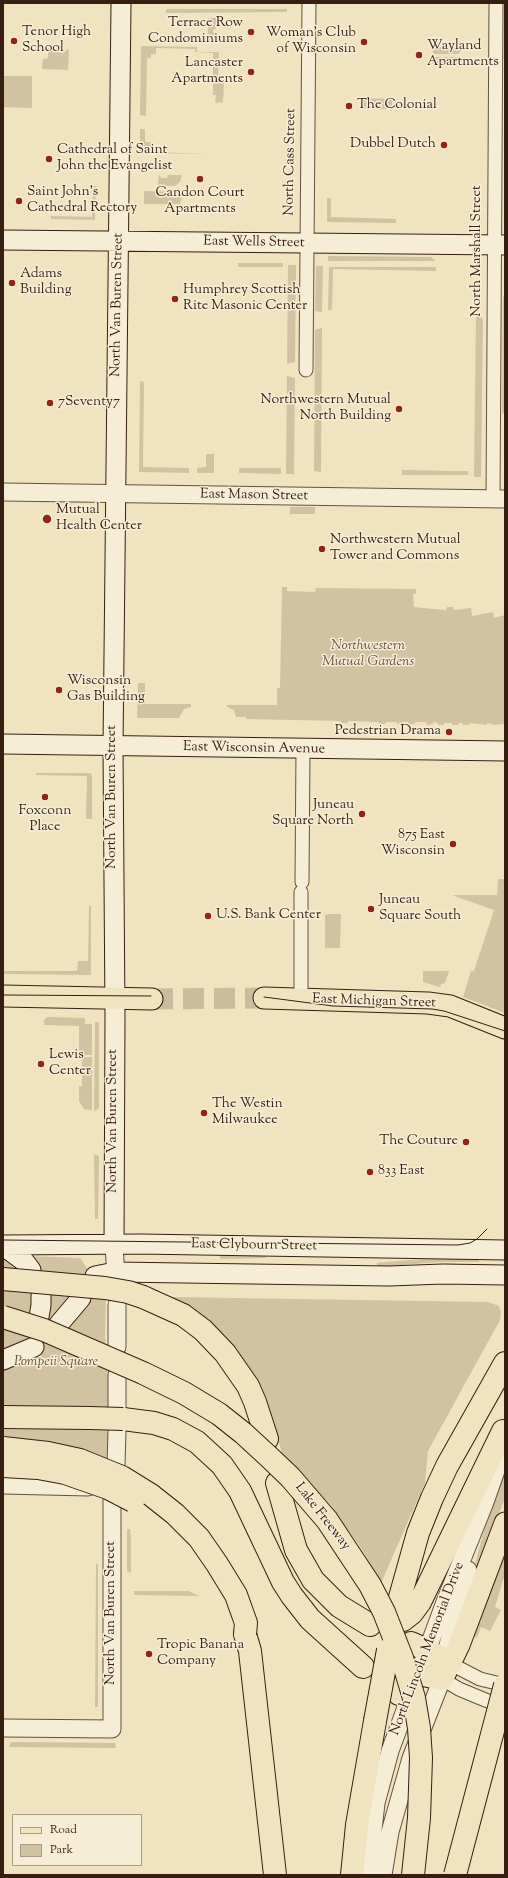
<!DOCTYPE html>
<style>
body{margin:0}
#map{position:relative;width:508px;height:1878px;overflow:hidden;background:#f0e4c0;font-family:"Sorts Mill Goudy",serif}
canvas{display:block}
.frame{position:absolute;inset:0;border:4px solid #371e12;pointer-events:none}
.legend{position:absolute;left:12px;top:1814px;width:130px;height:52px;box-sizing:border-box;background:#f5edd6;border:1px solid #a99a88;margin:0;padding:5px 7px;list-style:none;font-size:12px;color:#371e12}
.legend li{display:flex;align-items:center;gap:8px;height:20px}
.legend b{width:20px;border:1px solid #a99a88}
</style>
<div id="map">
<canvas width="508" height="1878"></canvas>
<div class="frame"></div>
<ul class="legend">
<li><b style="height:5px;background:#f0e4c0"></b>Road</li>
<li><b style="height:11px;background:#d1c2a2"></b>Park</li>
</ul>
</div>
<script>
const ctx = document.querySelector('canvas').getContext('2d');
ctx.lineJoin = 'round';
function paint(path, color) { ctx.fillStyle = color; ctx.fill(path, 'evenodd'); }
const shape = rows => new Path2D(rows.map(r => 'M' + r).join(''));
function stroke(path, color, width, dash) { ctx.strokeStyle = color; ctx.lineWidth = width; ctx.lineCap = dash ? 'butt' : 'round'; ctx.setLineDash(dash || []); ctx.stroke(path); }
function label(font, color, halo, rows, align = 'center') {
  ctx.font = font + ' "Sorts Mill Goudy",serif'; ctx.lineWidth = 3; ctx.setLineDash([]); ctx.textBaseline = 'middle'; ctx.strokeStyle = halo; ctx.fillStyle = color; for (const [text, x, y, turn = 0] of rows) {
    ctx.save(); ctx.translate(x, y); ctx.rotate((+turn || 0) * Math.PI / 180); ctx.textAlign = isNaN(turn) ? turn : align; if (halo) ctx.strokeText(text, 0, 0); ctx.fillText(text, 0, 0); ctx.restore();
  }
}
paint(shape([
 [167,9,287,9,287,12,165,13],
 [208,18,216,18,216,29,213,30,213,32,216,32,216,43,208,42],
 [141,46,197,47,197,52,219,52,218,76,219,82,224,82,223,102,215,103,216,95,213,95,213,53,195,52,195,49,156,48,156,54,151,54,151,58,147,58,146,116,140,115],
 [437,47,462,48,462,50,458,54,434,54,431,48],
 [48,48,54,48,57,52,62,53,69,49,68,70,42,69,43,59,48,58],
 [434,57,458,57,461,59,461,64,437,65,431,63],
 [3,76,32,76,32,108,3,107],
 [362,98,392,99,392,109,362,109],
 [140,129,145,129,145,142,151,142,151,147,156,147,157,152,208,154,140,153],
 [159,174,161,178,167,178,168,175,182,175,180,182,175,186,160,186,158,184],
 [93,186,96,186,95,220,51,219,51,216,92,217],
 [144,191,182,192,182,197,180,204,144,204],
 [327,198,331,198,331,217,396,219,396,223,327,222],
 [328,256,431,257,436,261,328,261],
 [238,263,283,263,283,267,238,267],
 [288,265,296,265,295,362,287,364],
 [316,266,323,266,322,312,315,311],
 [329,267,436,267,436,271,333,269,332,310,328,310],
 [505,296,505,414,502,413,503,297],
 [476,312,483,319,481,477,474,477],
 [322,328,321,472,314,471,315,330],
 [287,376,295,378,294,474,286,474],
 [140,381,144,382,143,467,189,468,189,473,139,472],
 [206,454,214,454,214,473,197,473,197,468,206,467],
 [239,468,281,468,281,474,239,473],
 [402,470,459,471,468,471,468,475,402,475],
 [290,507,315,507,315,514,290,514],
 [282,587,287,587,287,591,315,592,316,588,416,589,416,594,413,594,414,607,433,609,446,610,447,607,453,607,454,610,471,608,472,616,493,612,494,618,505,615,505,724,493,725,492,724,487,723,487,725,470,723,469,725,463,725,463,723,459,723,458,725,452,725,452,723,444,723,444,725,438,725,438,723,433,722,433,724,427,725,426,722,415,722,414,724,409,724,408,722,403,722,403,724,397,724,397,722,386,722,385,724,379,724,379,722,348,721,348,723,341,723,341,721,246,719,246,717,236,717,234,710,227,707,227,705,277,705,277,688,280,688],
 [138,683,145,683,145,704,191,704,191,707,184,709,179,718,137,718],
 [36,773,90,773,92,775,92,819,86,819,87,776,36,775],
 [505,877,505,1013,463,997,471,971,474,971,494,910,452,895,497,895,498,879,504,879],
 [89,906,91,906,91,975,3,974,3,971,77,971,78,961,88,961],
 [329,914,341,914,340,948,325,948,325,915],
 [423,971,449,971,445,983,441,984,440,987,423,982],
 [47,1017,85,1018,85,1024,92,1024,92,1055,79,1055,79,1026,44,1025,44,1020],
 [95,1022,99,1022,99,1108,94,1111],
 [82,1057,92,1057,92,1110,84,1109,79,1101,79,1086,82,1086],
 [94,1154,99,1156,98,1219,95,1219],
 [220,1254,266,1255,266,1258,220,1259],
 [3,1255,80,1258,106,1295,105,1337,109,1372,109,1466,3,1465],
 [444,1257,479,1258,479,1262,440,1262,377,1267,377,1263],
 [172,1297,488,1302,499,1306,501,1312,500,1320,428,1451,425,1483,381,1583,363,1551,331,1506,282,1453,271,1413,261,1389,235,1348,205,1318],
 [505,1463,505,1498,471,1588,469,1587,495,1489],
 [127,1529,130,1529,131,1537,131,1573,127,1571],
 [505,1549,505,1574,495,1607,501,1610,490,1631,481,1627,477,1638,473,1636],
 [96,1563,98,1565,98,1707,95,1707],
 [134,1591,189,1591,199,1596,136,1595,134,1595],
 [11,1742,115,1743,116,1748,9,1747]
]), '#d1c2a2');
stroke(shape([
 [152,999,264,998]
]), '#cbbc9d', 21, [21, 10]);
const minor = shape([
 [306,370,309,3],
 [493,499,496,3],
 [302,882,303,749],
 [301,999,301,892],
 [451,1664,480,1679,505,1685],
 [442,1679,459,1689,478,1697,488,1701,505,1703]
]);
const tertiary = shape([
 [3,492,505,499],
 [114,1244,116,1278],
 [117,1305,117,1347],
 [117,1408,117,1375],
 [116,1465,117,1431],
 [3,1485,88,1487],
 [3,1728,112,1729,112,1497],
 [368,1875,376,1803,390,1751,445,1602,485,1502,498,1465,500,1453],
 [383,1875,390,1832,411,1758,442,1679,444,1660,468,1570]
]);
const secondary = shape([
 [3,240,505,245],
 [3,744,505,751],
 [114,1244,115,1016,113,747,121,3],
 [3,1245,140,1244,505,1250],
 [3,1246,25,1262,31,1270],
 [95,1276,115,1272,389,1276,443,1274,505,1275],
 [39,1317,41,1305,41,1295],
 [59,1324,81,1298],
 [3,1360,34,1347]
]);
const primary = shape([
 [3,996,152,999],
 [264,998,428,1003,450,1006,505,1028],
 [443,1678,459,1645,505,1523]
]);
const motorway = shape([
 [143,1297,183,1315,203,1330,225,1353,248,1386,255,1402,267,1439],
 [3,1417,90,1418],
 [123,1419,154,1423,173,1429,197,1442,222,1465,240,1491,283,1582,292,1596,310,1619,363,1667],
 [277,1483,296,1550,313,1580,339,1606,370,1625],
 [397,1608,418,1533,432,1498,447,1466,505,1363],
 [403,1620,412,1613,420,1602,503,1431],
 [245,1634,250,1651,275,1875],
 [411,1643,427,1650,451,1664],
 [419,1674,442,1679],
 [393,1686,399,1694],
 [352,1875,357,1825,375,1721]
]);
stroke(minor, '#65503e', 15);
stroke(tertiary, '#65503e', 19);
stroke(secondary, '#371e12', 21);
stroke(primary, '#371e12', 23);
stroke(motorway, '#371e12', 24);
stroke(minor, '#f5edd6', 13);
stroke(tertiary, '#f5edd6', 17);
stroke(secondary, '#f5edd6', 19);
stroke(primary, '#f0e4c0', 21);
stroke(motorway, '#f0e4c0', 22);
stroke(shape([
 [3,995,151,996],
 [264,997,333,1006,432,1009,444,1011,505,1031],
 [3,1240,458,1245,470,1243,477,1239,487,1229]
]), '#371e12', 1);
const motorwayBridge = shape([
 [3,1279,105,1288,128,1292,143,1297],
 [3,1317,44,1330,143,1373,184,1393,219,1414,243,1433,268,1456,290,1477,327,1520,370,1585,384,1612,402,1658,414,1698,419,1728,421,1758,419,1818,413,1875],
 [90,1418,123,1419],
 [3,1448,48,1453,80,1460,122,1477,151,1495,175,1514,199,1538,217,1564,236,1595,246,1623,245,1634],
 [3,1466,38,1468,65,1473,108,1488,133,1501],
 [375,1721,388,1650],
 [455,1875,505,1685]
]);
stroke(motorwayBridge, '#371e12', 24, []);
stroke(motorwayBridge, '#f0e4c0', 22);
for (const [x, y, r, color] of [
 [251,32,4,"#8f2418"],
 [14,41,4,"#8f2418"],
 [364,42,4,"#8f2418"],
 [419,55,4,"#8f2418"],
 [251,72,4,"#8f2418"],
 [349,106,4,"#8f2418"],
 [444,145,4,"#8f2418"],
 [49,159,4,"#8f2418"],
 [200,179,4,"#8f2418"],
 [19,201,4,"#8f2418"],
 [12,283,4,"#8f2418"],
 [175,299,4,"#8f2418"],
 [50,403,4,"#8f2418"],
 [399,409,4,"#8f2418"],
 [47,519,5,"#8f2418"],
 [322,549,4,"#8f2418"],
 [59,690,4,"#8f2418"],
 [449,732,4,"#8f2418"],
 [45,797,4,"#8f2418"],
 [362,814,4,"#8f2418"],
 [453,844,4,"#8f2418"],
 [371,909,4,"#8f2418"],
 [208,916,4,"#8f2418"],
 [41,1064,4,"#8f2418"],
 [204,1113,4,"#8f2418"],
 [466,1142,4,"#8f2418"],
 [370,1172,4,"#8f2418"],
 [149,1654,4,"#8f2418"]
]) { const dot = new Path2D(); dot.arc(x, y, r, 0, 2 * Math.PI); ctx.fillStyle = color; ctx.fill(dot); stroke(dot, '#f5edd6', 1.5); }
label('14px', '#371e12', '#f5edd6', [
 ["Terrace Row",243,24,"right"],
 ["Condominiums",243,40,"right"],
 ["Tenor High",22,33],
 ["School",22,49],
 ["Woman's Club",356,34,"right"],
 ["of Wisconsin",356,50,"right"],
 ["Wayland",427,47],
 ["Apartments",427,63],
 ["Lancaster",243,64,"right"],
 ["Apartments",243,80,"right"],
 ["The Colonial",357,106],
 ["Dubbel Dutch",436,145,"right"],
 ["Cathedral of Saint",57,151],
 ["John the Evangelist",57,167],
 ["Saint John's",27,193],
 ["Cathedral Rectory",27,209],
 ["Candon Court",200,194,"center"],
 ["Apartments",200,210,"center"],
 ["Adams",20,275],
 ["Building",20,291],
 ["Humphrey Scottish",183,291],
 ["Rite Masonic Center",183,307],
 ["Northwestern Mutual",391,401,"right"],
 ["North Building",391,417,"right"],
 ["7Seventy7",58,403],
 ["Mutual",56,511],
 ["Health Center",56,527],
 ["Northwestern Mutual",330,541],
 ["Tower and Commons",330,557],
 ["Wisconsin",67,682],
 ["Gas Building",67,698],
 ["Pedestrian Drama",441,732,"right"],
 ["Juneau",354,806,"right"],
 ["Square North",354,822,"right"],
 ["Foxconn",45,812,"center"],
 ["Place",45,828,"center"],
 ["875 East",445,836,"right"],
 ["Wisconsin",445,852,"right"],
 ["Juneau",379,901],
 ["Square South",379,917],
 ["U.S. Bank Center",216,916],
 ["Lewis",49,1056],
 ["Center",49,1072],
 ["The Westin",212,1105],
 ["Milwaukee",212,1121],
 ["The Couture",458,1142,"right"],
 ["833 East",378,1172],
 ["Tropic Banana",157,1646],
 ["Company",157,1662]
], 'left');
label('14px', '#371e12', '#f5edd6', [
 ["North Cass Street",291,162,-89],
 ["East Wells Street",254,243,1],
 ["North Marshall Street",478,251,-90],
 ["North Van Buren Street",118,305,-89],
 ["East Mason Street",254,496,1],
 ["East Wisconsin Avenue",254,749,1],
 ["North Van Buren Street",113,797,-90],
 ["East Michigan Street",374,1002,2],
 ["North Van Buren Street",114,1121,-90],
 ["East Clybourn Street",254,1246,1],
 ["Lake Freeway",322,1517,52],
 ["North Van Buren Street",112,1613,-90],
 ["North Lincoln Memorial Drive",428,1649,-69]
]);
label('italic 14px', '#654f3d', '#f5edd6', [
 ["Northwestern",368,647],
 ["Mutual Gardens",368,663],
 ["Pompeii Square",56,1363]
]);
</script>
